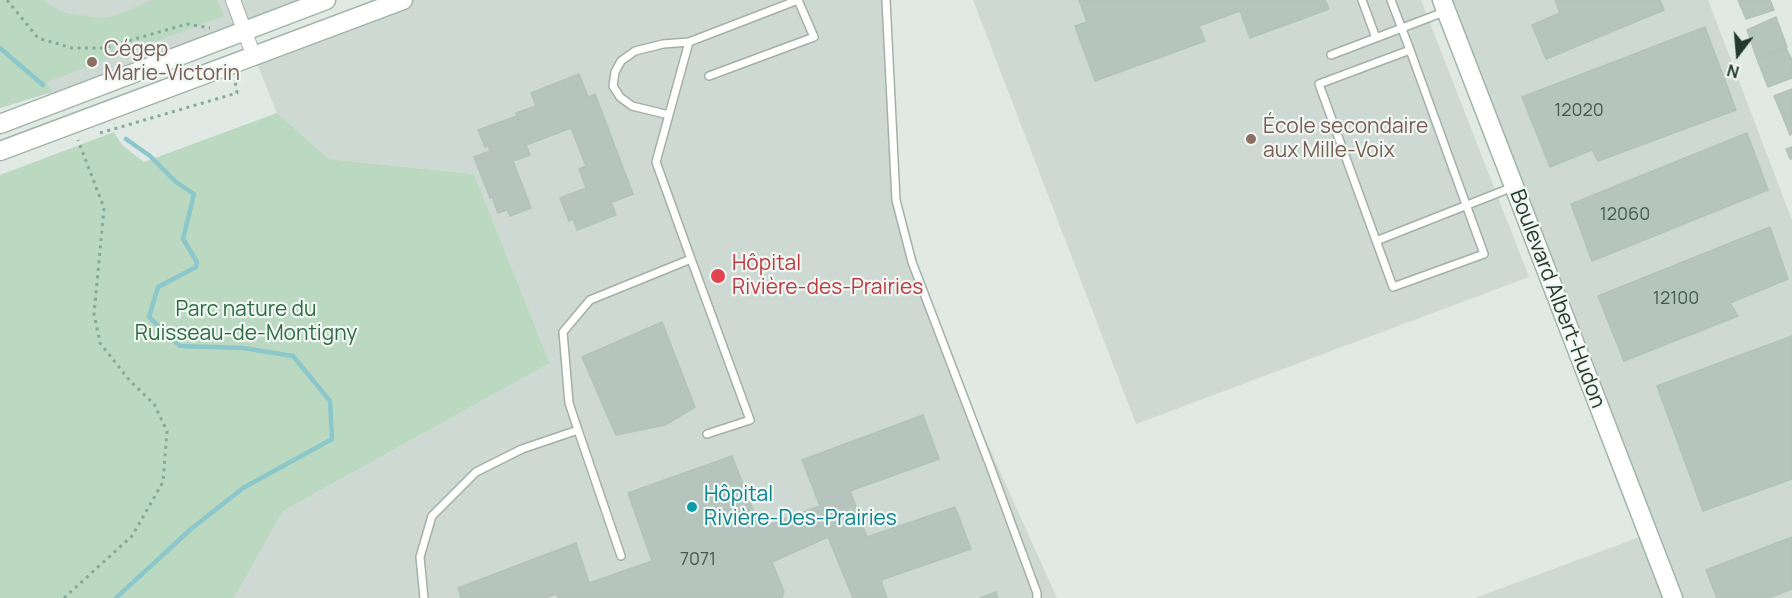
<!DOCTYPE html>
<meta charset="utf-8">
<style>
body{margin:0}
#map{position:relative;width:1792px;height:598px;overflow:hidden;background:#e0e9e4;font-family:Manrope,sans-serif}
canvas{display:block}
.north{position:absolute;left:1708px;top:24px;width:60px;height:60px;-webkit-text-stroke:4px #f0f6f2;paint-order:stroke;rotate:196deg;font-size:16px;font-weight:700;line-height:24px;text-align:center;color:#223830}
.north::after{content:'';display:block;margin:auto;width:21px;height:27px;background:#223830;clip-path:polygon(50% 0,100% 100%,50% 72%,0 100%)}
</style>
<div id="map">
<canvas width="1792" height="598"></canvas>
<div class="north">N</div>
</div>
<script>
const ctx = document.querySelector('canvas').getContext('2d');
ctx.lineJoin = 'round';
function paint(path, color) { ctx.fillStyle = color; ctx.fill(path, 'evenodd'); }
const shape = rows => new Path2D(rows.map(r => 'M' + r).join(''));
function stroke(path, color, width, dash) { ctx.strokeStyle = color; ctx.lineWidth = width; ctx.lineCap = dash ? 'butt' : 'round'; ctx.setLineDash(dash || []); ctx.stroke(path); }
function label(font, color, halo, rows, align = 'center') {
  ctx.font = font + ' Manrope,sans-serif'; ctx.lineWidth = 4.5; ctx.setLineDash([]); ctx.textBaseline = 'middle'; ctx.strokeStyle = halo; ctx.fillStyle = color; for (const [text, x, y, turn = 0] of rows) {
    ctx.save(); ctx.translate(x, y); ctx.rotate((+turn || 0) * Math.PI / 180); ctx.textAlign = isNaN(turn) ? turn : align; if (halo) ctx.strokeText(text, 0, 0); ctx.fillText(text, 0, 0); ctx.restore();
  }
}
paint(shape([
 [0,0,320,0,51,100],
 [403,0,886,0,896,200,946,352,1057,598,234,598,283,511,550,363,474,174,329,159,277,113,253,54],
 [973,0,1421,0,1529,277,1136,424],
 [1443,0,1708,0,1792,220,1792,598,1475,598,1648,534]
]), '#ced9d3');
paint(shape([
 [0,0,43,0,61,12,97,18,114,16,152,0,217,0,224,16,47,82,52,92,0,108],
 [277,113,329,159,474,174,550,363,283,511,234,598,0,598,0,175,114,132,122,145,144,162]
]), '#bad9c0');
stroke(shape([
 [0,48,43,85],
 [116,598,191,529,243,488,332,439,330,401,293,356,243,348,180,346,149,317,158,287,196,267,197,262,183,239,194,194,176,182,150,156,126,139]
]), '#8bc7cb', 4.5);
const building = shape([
 [1079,0,1325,0,1329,9,1250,38,1240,11,1199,26,1205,41,1095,81,1075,26,1087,22,1079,0],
 [1555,0,1660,0,1664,10,1546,59,1532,25,1560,13,1555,0],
 [1738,0,1770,0,1774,10,1746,19,1738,0],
 [1776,17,1787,47,1757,59,1747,30,1776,17],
 [1705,27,1736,110,1598,161,1592,150,1550,167,1522,97,1705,27],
 [1786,48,1792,60,1792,78,1768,87,1757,59,1786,48],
 [579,74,588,97,595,94,633,194,613,202,610,199,616,215,577,230,573,219,569,221,560,198,586,188,579,169,586,166,571,128,526,145,530,155,513,161,531,208,510,216,507,210,498,213,492,197,490,198,474,157,490,151,488,146,485,147,478,130,517,116,516,113,536,106,531,93,579,74],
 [1792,89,1792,111,1782,115,1774,96,1792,89],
 [1792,111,1792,134,1790,135,1782,115,1792,111],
 [1747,133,1768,190,1592,261,1571,204,1747,133],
 [1792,147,1792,159,1790,159,1786,149,1792,147],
 [1770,227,1788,279,1730,303,1738,316,1624,361,1598,296,1770,227],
 [662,322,695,407,665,425,616,435,582,357,662,322],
 [1792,336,1792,479,1703,511,1657,386,1792,336],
 [923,415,939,459,850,491,867,537,955,507,971,549,881,580,887,598,853,598,828,537,772,562,784,592,782,598,558,598,557,594,545,598,461,598,458,588,576,543,589,583,652,561,628,493,732,456,760,528,820,506,802,460,923,415],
 [1792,537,1792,589,1769,598,1717,598,1706,570,1792,537],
 [996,592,998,598,980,598,996,592]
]);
paint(building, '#b5c4bd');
stroke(building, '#b3c2ba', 1.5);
const lane = shape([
 [886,0,896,200,912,262,989,463,1037,593,1037,598],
 [1362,0,1376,38],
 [1391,0,1410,50,1484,254,1393,287,1319,84,1410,50],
 [1331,55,1444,12],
 [709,76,814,37,798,0],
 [669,115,632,106,620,97,613,86,615,72,621,61,635,51,663,44,689,42],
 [1376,241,1513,187],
 [691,259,750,420,707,434],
 [578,430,621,556],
 [424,598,420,557,432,516,476,472,522,449,578,430,569,403,563,332,590,300,691,259,656,162,689,42,798,0]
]);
const street = shape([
 [233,0,253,54]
]);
const secondary = shape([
 [1442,0,1673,598],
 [0,124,326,0],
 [0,151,403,0]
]);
stroke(lane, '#a3b0aa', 10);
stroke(street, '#a3b0aa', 16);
stroke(secondary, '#a0b4ab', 21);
stroke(shape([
 [7,0,38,38,72,48,103,48,187,24,210,28],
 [100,133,237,93,235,80],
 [64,598,132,536,163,482,167,431,154,404,130,381,100,343,94,314,104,208,78,140]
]), '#82ab9a', 3, [3, 4.5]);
stroke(lane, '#fff', 7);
stroke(street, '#fff', 14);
stroke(secondary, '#fff', 18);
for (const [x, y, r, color] of [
 [92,62,6,"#8d6e63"],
 [1251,139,6,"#8d6e63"],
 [718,276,8,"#e0444e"],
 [692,507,6,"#0f9aa8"]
]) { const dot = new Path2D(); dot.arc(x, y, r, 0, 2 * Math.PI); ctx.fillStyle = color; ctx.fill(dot); stroke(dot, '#f0f6f2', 2); }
label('18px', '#475b53', null, [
 ["12020",1579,111],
 ["12060",1625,215],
 ["12100",1676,299],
 ["7071",698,560]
]);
label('21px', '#785e54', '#f0f6f2', [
 ["Cégep",104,50],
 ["Marie-Victorin",104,74],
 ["École secondaire",1263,127],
 ["aux Mille-Voix",1263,151]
], 'left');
label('21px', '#be3a42', '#f0f6f2', [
 ["Hôpital",732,264],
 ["Rivière-des-Prairies",732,288]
], 'left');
label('21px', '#223830', '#f0f6f2', [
 ["Boulevard Albert-Hudon",1557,299,69]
]);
label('21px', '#2f6c41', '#f0f6f2', [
 ["Parc nature du",246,310],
 ["Ruisseau-de-Montigny",246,334]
]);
label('21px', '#0d838f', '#f0f6f2', [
 ["Hôpital",704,495],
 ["Rivière-Des-Prairies",704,519]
], 'left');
</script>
